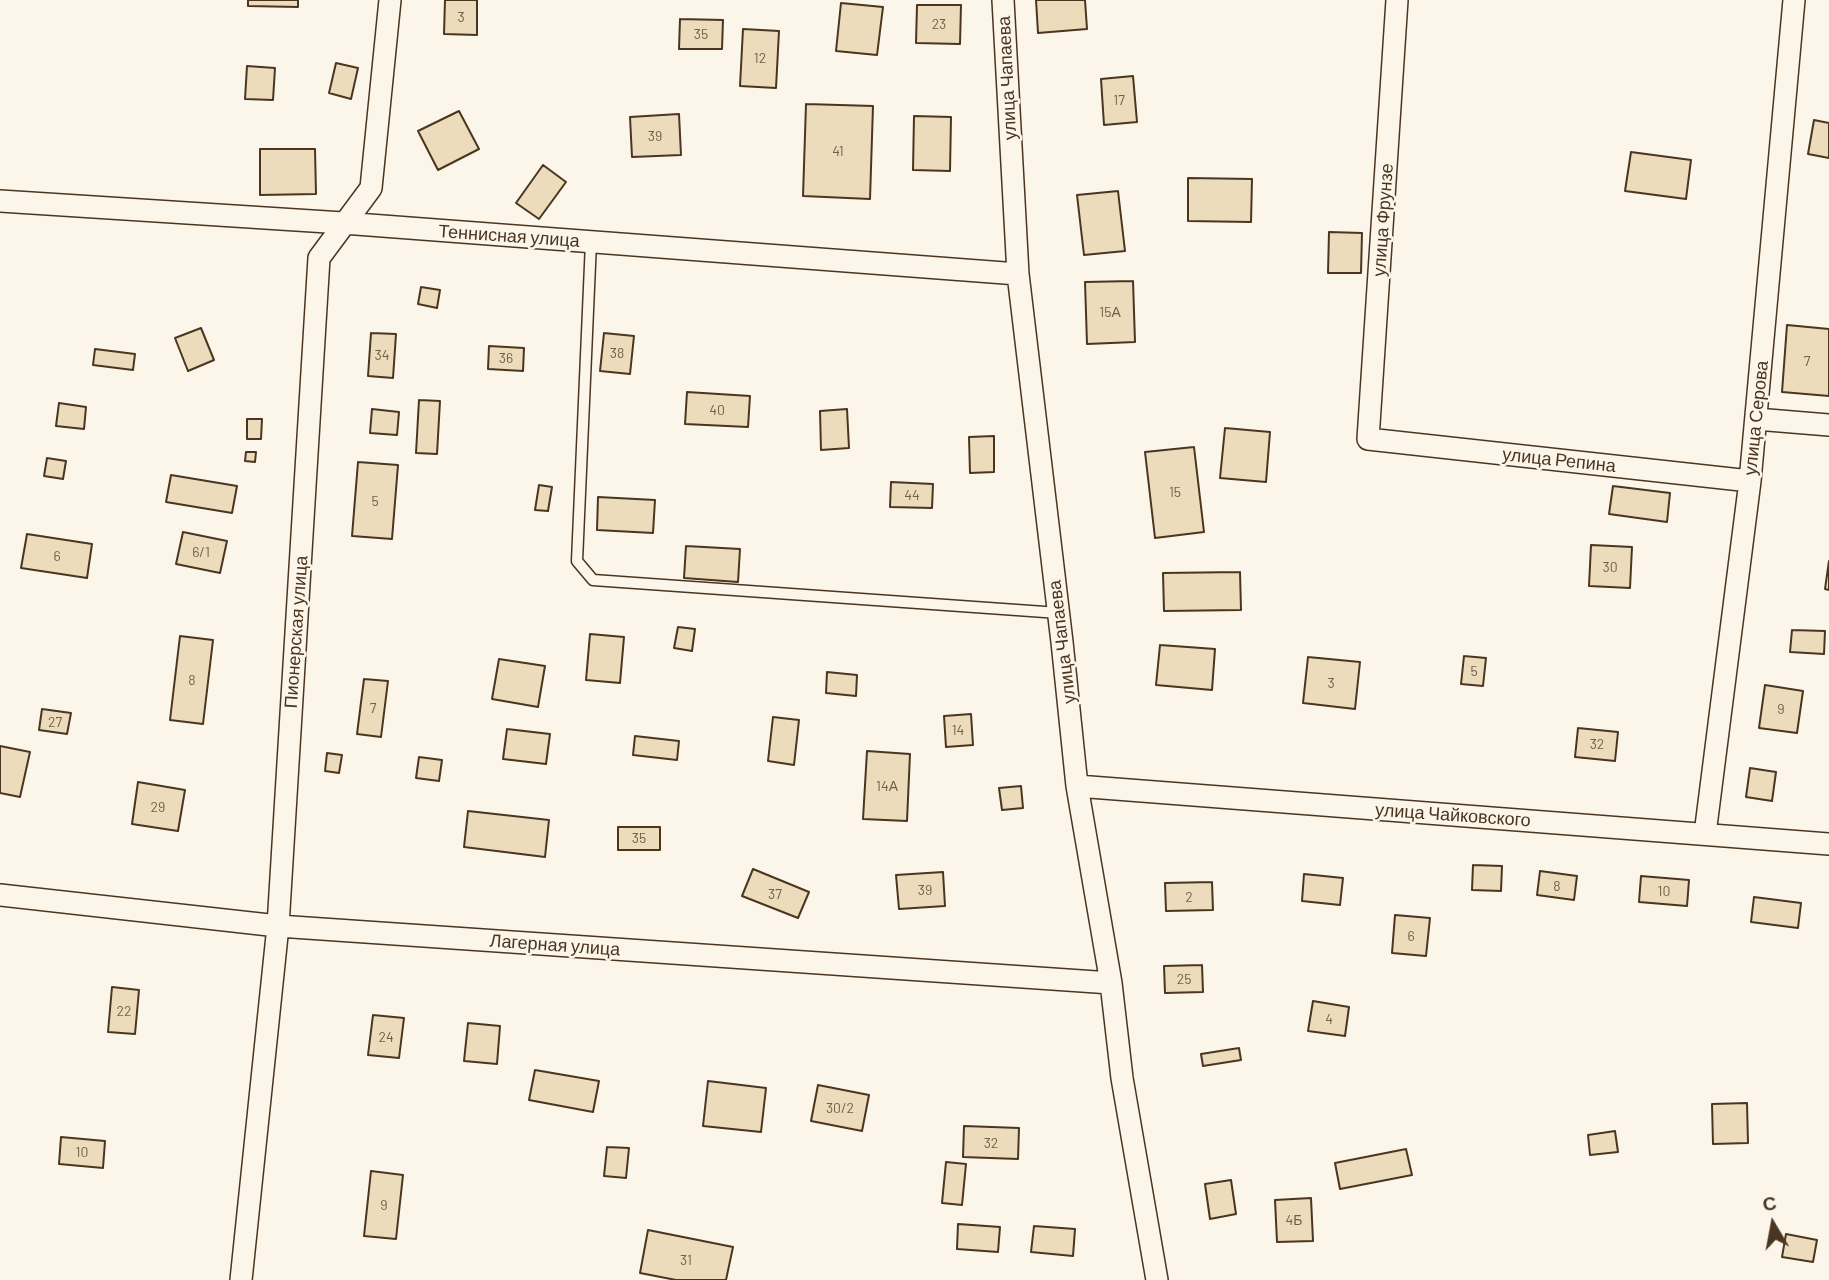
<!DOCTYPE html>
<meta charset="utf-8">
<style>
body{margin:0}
#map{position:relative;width:1829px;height:1280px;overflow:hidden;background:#fbf6e9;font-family:Barlow,sans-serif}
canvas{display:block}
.north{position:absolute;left:1738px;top:1189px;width:70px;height:70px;-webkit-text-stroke:5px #fbf6e9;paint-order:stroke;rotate:350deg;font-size:19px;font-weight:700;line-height:28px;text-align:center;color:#4a3520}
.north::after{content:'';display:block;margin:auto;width:24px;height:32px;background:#4a3520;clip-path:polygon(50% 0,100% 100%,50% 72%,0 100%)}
</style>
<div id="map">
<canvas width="1829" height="1280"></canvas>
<div class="north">С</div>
</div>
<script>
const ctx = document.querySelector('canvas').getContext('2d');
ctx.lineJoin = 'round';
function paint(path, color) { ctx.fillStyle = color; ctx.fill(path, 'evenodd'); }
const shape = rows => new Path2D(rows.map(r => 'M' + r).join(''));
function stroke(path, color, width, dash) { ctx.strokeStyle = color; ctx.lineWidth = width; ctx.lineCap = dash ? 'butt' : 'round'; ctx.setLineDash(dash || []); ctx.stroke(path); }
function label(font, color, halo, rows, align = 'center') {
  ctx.font = font + ' Barlow,sans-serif'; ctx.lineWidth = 5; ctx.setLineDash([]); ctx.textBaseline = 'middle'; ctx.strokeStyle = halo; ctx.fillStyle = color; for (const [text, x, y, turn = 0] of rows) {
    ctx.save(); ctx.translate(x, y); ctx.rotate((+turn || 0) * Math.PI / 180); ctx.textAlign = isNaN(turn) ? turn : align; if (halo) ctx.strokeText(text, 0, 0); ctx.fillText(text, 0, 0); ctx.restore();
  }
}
const building = shape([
 [248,0,298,0,298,7,248,6,248,0],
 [445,0,477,0,477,35,444,34,445,0],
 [1036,0,1085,0,1087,29,1038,33,1036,0],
 [841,3,883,7,877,55,836,51,841,3],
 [917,5,961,5,960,44,916,43,917,5],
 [680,19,723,20,722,49,679,49,680,19],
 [743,29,779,31,776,88,740,86,743,29],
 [336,63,358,68,351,99,329,93,336,63],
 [247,66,275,68,273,100,245,99,247,66],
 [1133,76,1137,122,1104,125,1101,79,1133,76],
 [806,104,873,106,870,199,803,196,806,104],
 [459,111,479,149,438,170,418,131,459,111],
 [679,114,681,155,632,157,630,117,679,114],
 [914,116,951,117,950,171,913,170,914,116],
 [1814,120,1829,123,1829,158,1808,154,1814,120],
 [260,149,315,149,316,194,260,195,260,149],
 [1631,152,1691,160,1686,199,1625,191,1631,152],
 [543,165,566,182,539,219,516,203,543,165],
 [1188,178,1252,179,1251,222,1188,221,1188,178],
 [1118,191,1125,251,1084,255,1077,195,1118,191],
 [1329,232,1362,233,1361,273,1328,273,1329,232],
 [1133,281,1135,342,1087,344,1085,282,1133,281],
 [421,287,440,290,437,308,418,304,421,287],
 [1787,325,1829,329,1829,396,1782,392,1787,325],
 [201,328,214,360,188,371,175,338,201,328],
 [371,333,396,334,393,378,368,376,371,333],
 [604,333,634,336,630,374,600,371,604,333],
 [489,346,524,348,523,371,488,369,489,346],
 [95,349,135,354,133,370,93,365,95,349],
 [687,392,750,396,748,427,685,424,687,392],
 [419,400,440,401,437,454,416,453,419,400],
 [59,403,86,407,84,429,56,426,59,403],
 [372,409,399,412,397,435,370,433,372,409],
 [847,409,849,448,821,450,820,411,847,409],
 [247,419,262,419,261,439,247,439,247,419],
 [1225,428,1270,432,1266,482,1220,478,1225,428],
 [994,436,994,472,970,473,969,437,994,436],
 [1194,447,1204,532,1155,538,1145,452,1194,447],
 [246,452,256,452,255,462,245,461,246,452],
 [47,458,66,461,63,479,44,476,47,458],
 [358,462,398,465,392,539,352,536,358,462],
 [171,475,237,486,232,513,166,502,171,475],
 [891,482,933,484,932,508,890,507,891,482],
 [539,485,552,487,548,511,535,510,539,485],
 [1613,486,1670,493,1667,522,1609,514,1613,486],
 [598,497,655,500,653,533,597,530,598,497],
 [183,532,227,541,220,573,176,564,183,532],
 [27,534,92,544,87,578,21,568,27,534],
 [1591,545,1632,547,1630,588,1589,586,1591,545],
 [686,546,740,549,738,582,684,578,686,546],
 [1829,561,1829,590,1825,589,1829,561],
 [1240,572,1241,610,1164,611,1163,573,1240,572],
 [678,627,695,629,692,651,674,648,678,627],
 [1792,630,1825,631,1824,654,1790,652,1792,630],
 [590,634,624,637,620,683,586,680,590,634],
 [180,636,213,640,203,724,170,720,180,636],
 [1160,645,1215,649,1212,690,1156,685,1160,645],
 [1464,656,1486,658,1483,686,1461,684,1464,656],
 [1308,657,1360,662,1355,709,1303,703,1308,657],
 [499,659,545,666,538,707,492,699,499,659],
 [827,672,857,675,856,696,826,693,827,672],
 [364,679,388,681,381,737,357,734,364,679],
 [1765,685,1803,691,1797,733,1759,728,1765,685],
 [42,709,71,713,67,734,39,730,42,709],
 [971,714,973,745,946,747,944,716,971,714],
 [773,717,799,720,794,765,768,761,773,717],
 [1578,728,1618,732,1615,761,1575,757,1578,728],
 [507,729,550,734,546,764,503,759,507,729],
 [635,736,679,741,677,760,633,755,635,736],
 [0,746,30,752,20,797,0,793,0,746],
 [867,751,910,754,907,821,863,819,867,751],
 [327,753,342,755,339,773,325,771,327,753],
 [419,757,442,760,439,781,416,778,419,757],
 [1750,768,1776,772,1772,801,1746,797,1750,768],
 [138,782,185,790,178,831,132,824,138,782],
 [1021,786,1023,808,1002,810,999,788,1021,786],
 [468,811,549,820,545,857,464,847,468,811],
 [618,827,660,827,660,850,618,850,618,827],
 [1473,865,1502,866,1501,891,1472,890,1473,865],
 [753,869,809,892,798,918,742,896,753,869],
 [1540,871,1577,876,1574,900,1537,895,1540,871],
 [943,872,945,906,899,909,896,875,943,872],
 [1304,874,1343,878,1340,905,1302,901,1304,874],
 [1641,876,1689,880,1687,906,1639,902,1641,876],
 [1212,882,1213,910,1166,911,1165,883,1212,882],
 [1754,897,1801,903,1798,928,1751,922,1754,897],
 [1395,915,1430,918,1426,956,1392,953,1395,915],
 [1202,965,1203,992,1165,993,1164,966,1202,965],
 [112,987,139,990,135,1034,108,1032,112,987],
 [1313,1001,1349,1007,1345,1036,1308,1031,1313,1001],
 [373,1015,404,1018,399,1058,368,1055,373,1015],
 [468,1023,500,1026,497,1064,464,1061,468,1023],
 [1239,1048,1241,1060,1203,1066,1201,1054,1239,1048],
 [535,1070,599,1081,593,1112,529,1100,535,1070],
 [708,1081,766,1088,761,1132,703,1126,708,1081],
 [818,1085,869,1095,862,1131,811,1121,818,1085],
 [1747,1103,1748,1143,1713,1144,1712,1104,1747,1103],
 [964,1126,1019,1128,1018,1159,963,1157,964,1126],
 [1615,1131,1618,1152,1590,1155,1588,1135,1615,1131],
 [61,1137,105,1141,103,1168,59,1164,61,1137],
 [607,1147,629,1148,626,1178,604,1176,607,1147],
 [1406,1149,1412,1175,1340,1189,1335,1163,1406,1149],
 [946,1162,966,1164,962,1205,942,1203,946,1162],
 [371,1171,403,1175,396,1239,364,1236,371,1171],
 [1231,1180,1236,1214,1210,1219,1205,1184,1231,1180],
 [1311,1198,1313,1241,1277,1242,1275,1200,1311,1198],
 [958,1224,1000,1227,998,1252,957,1249,958,1224],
 [1034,1226,1075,1229,1073,1256,1031,1252,1034,1226],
 [648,1230,733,1247,726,1280,676,1280,640,1273,648,1230],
 [1786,1234,1817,1240,1813,1262,1782,1257,1786,1234]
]);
paint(building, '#ecdcbc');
stroke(building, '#4a3520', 2);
const service = shape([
 [591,242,577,561,593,580,1059,613]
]);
const minor = shape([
 [1003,0,1018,274,1062,642,1077,786,1111,983,1122,1078,1157,1280],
 [1397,0,1368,439,1750,481],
 [0,201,343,223,1018,274],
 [1756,419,1829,425],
 [1077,786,1829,844],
 [1705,834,1750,481,1794,0],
 [0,895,278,926,1111,983],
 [241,1280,278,926,319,258,371,188,390,0]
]);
stroke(service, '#4a3520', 13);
stroke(minor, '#4a3520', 24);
stroke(service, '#fbf6e9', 10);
stroke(minor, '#fbf6e9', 21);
label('14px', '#725f47', null, [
 ["3",461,17],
 ["23",939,24],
 ["35",701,34],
 ["12",760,58],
 ["17",1119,100],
 ["39",655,136],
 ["41",838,151],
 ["15А",1110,312],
 ["38",617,353],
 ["34",382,355],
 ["36",506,358],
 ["7",1807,361],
 ["40",717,410],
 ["15",1175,492],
 ["44",912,495],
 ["5",375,501],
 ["6/1",201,552],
 ["6",57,556],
 ["30",1610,567],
 ["5",1474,671],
 ["8",192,680],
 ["3",1331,683],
 ["7",373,708],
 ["9",1781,709],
 ["27",55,722],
 ["14",958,730],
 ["32",1597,744],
 ["14А",887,786],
 ["29",158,807],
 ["35",639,838],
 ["8",1557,886],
 ["39",925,890],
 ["10",1664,891],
 ["37",775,894],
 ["2",1189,897],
 ["6",1411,936],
 ["25",1184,979],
 ["22",124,1011],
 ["4",1329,1019],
 ["24",386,1037],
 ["30/2",840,1108],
 ["32",991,1143],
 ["10",82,1152],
 ["9",384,1205],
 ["4Б",1294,1220],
 ["31",686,1260]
]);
label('18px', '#4a3520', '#fbf6e9', [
 ["улица Чапаева",1007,78,-93],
 ["улица Фрунзе",1383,220,-86],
 ["Теннисная улица",509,236,4],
 ["улица Серова",1756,418,-84],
 ["улица Репина",1559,460,6],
 ["Пионерская улица",296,632,-86],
 ["улица Чапаева",1062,642,-97],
 ["улица Чайковского",1453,815,4],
 ["Лагерная улица",555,945,4]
]);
</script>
